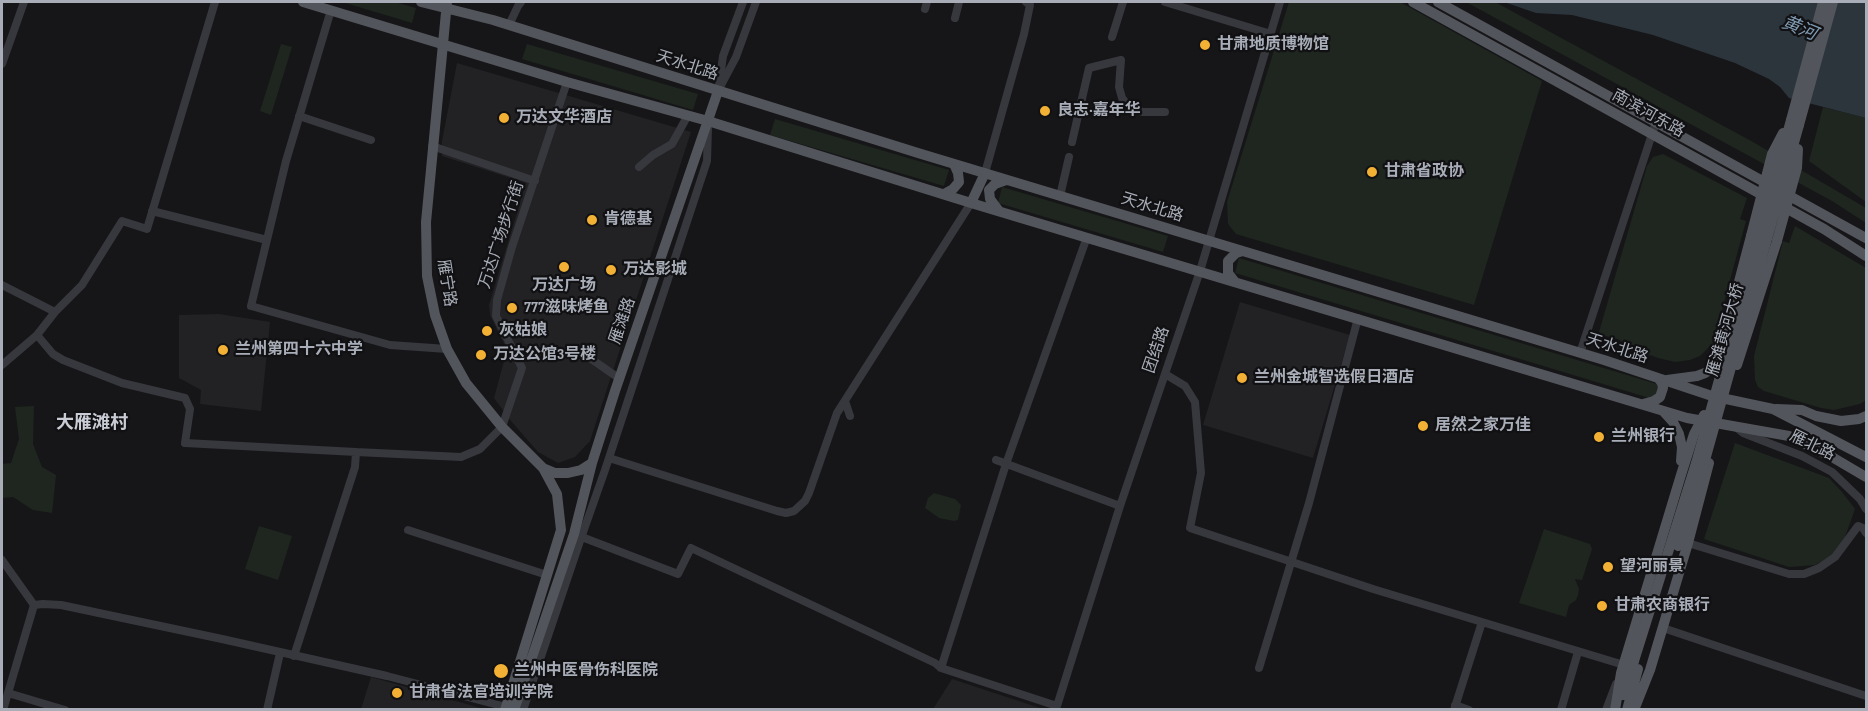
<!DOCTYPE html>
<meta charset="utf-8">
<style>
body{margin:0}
#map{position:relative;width:1868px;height:711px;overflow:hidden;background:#161618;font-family:"Sofia Sans Condensed",sans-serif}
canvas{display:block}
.frame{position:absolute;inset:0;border:3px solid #a8adb8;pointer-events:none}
</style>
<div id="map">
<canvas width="1868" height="711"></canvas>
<div class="frame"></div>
</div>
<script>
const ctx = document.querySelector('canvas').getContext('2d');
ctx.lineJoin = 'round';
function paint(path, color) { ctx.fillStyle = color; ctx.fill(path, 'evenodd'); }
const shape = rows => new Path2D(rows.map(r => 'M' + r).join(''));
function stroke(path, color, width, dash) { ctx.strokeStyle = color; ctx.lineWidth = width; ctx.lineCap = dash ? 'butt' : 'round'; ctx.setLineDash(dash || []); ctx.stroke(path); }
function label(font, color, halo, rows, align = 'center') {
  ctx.font = font + ' "Sofia Sans Condensed","Noto Sans SC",sans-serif'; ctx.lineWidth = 4.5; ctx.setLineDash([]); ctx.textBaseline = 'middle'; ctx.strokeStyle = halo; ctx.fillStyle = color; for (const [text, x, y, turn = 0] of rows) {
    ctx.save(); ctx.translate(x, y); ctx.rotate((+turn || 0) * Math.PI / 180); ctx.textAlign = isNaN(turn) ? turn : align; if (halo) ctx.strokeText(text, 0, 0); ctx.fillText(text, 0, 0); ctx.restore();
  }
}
paint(shape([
 [457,63,691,132,590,441,575,457,558,463,538,452,511,421,494,398,507,350,490,315,489,305,526,183,442,156,442,141],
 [1240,302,1350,335,1313,458,1203,425],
 [219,314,270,322,261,411,200,404,201,390,179,378,179,315],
 [371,677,484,709,361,709],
 [952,679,1043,709,933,709]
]), '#222225');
paint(shape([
 [342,2,395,2,416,8,412,23],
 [1289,2,1400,2,1542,81,1474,305,1236,234,1228,224,1227,202],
 [1466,2,1495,2,1753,142,1866,208,1866,223,1832,201],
 [281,44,292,47,271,115,260,111],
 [527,44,698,94,693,110,522,59],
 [1823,107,1866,118,1866,202,1809,161],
 [775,119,949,170,944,186,770,135],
 [1663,154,1747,198,1740,219,1746,221,1713,343,1700,356,1690,360,1675,362,1658,358,1634,349,1618,339,1602,335,1599,332,1647,166,1653,157],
 [1002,187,1168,236,1163,252,998,203],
 [1795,226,1866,268,1866,400,1860,404,1834,410,1821,408,1764,391,1758,387,1755,380,1754,356,1783,241,1789,243],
 [1239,258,1660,385,1656,400,1235,273],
 [34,406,33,444,42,467,56,475,52,513,33,510,13,497,2,498,2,464,11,463,19,439,15,407],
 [1735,443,1829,478,1842,492,1855,509,1845,537,1833,555,1815,565,1789,567,1704,539],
 [934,493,955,499,961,505,958,520,954,521,939,518,925,508,928,498],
 [259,526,292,536,278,580,245,569],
 [1544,529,1590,544,1592,549,1582,580,1575,579,1579,589,1578,595,1576,600,1569,605,1566,617,1519,603]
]), '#1e261f');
paint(shape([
 [1504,2,1866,2,1866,118,1789,98,1780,87,1769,79,1735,63,1653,35,1572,15,1536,13]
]), '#2c353c');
stroke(shape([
 [1165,2,1271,34],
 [925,9,927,2],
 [331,10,286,161,251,306,390,345,447,349],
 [955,18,959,2],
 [509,25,518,6,521,2],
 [1112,37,1123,2],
 [2,64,24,2],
 [719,85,723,56,743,2],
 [718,91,736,57,756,2],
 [299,116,371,140],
 [1072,142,1089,68,1121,60,1119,87,1122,98,1131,109,1143,112,1165,112],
 [432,146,535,181],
 [639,167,653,155,672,144,688,115],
 [985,173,1024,34,1030,5,1026,2],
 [1060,196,1069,157],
 [152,211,267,240],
 [2,285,55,312],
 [37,335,53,354,63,360,122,383,185,398,190,409,185,443,356,452,355,467,294,656],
 [1580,353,1656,122],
 [587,356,620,379],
 [2,365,37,335,55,312,82,285,122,221,147,229,215,2],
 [1165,374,1185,386,1195,402,1201,473,1190,528,1373,589,1624,665],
 [845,401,850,416],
 [1738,429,1743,433,1802,456,1832,472,1860,499,1866,509],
 [356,452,461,457,480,449,502,427,522,368,496,316,497,300,512,247,567,82],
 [609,458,777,511,786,513,794,511,805,501,809,493,837,413,971,203],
 [996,460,1120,506],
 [408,530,547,575],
 [574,534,678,574,691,548,935,663,941,668,1057,706,1120,506,1200,271,1280,2],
 [1688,543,1789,574,1804,574,1819,568,1835,557,1858,526,1863,528,1866,533],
 [2,560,34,605],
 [34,605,43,604,61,605,222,639,387,676,506,707],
 [1663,628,1866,696],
 [941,668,1006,464,1087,237],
 [1259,668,1309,503,1358,318],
 [8,693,65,710],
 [1455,705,1469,710],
 [3,710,34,605],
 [267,710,280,653],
 [523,710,581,538,605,470,707,161,708,128],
 [1454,710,1482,622],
 [1561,710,1578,652],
 [1606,710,1616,684]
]), '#37383d', 8);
stroke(shape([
 [303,2,567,82,708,121,971,203,1687,418,1789,436,1832,457,1866,477],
 [421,2,493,20,918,153,1604,360,1712,396,1773,409,1866,457],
 [447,2,426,222,427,276,435,315,447,349,466,383,502,427,543,468,557,494,561,530,505,710],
 [1413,2,1824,229,1866,256],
 [1438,2,1866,238],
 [1791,120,1823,2],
 [1799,125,1833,2],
 [944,194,953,189,959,182,958,173,954,164],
 [971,203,985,173],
 [999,211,990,199,989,190,995,184,1006,180],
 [1235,282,1228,273,1228,261,1236,253,1243,251],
 [1722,354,1726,331,1751,236],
 [1737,365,1777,241],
 [1667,380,1697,376,1705,373,1711,369,1721,345],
 [1643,404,1654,401,1660,397,1663,388,1662,383,1658,378],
 [1776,409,1802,410,1816,416,1841,421,1859,419,1866,416],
 [1663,411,1673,422,1679,434,1682,447,1681,461],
 [543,468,555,473,568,473,581,470,592,463],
 [1623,695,1634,661],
 [514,710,574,534,592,463,615,391,718,91],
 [1615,710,1621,673,1681,475,1694,434,1704,415],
 [1627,710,1638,669],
 [1634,710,1650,670,1688,543,1709,463]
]), '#53555c', 10);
stroke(shape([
 [1751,236,1772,154,1783,133],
 [1777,241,1797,168,1798,149],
 [1678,546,1702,471,1799,125],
 [1634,661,1696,463,1791,120]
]), '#53555c', 10);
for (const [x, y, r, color] of [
 [1205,45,6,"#f2b134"],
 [1045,111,6,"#f2b134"],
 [504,118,6,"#f2b134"],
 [1372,172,6,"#f2b134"],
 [592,220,6,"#f2b134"],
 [564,267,6,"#f2b134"],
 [611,270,6,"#f2b134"],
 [512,308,6,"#f2b134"],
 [487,331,6,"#f2b134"],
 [223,350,6,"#f2b134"],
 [481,355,6,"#f2b134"],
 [1242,378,6,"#f2b134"],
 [1423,426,6,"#f2b134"],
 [1599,437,6,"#f2b134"],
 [1608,567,6,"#f2b134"],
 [1602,606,6,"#f2b134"],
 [501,671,8,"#f2b134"],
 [397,693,6,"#f2b134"]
]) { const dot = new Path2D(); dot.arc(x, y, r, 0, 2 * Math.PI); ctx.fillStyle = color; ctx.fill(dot); stroke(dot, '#111113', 2); }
label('bold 16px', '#a8adb8', '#111113', [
 ["甘肃地质博物馆",1217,45],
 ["良志·嘉年华",1057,111],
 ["万达文华酒店",516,118],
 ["甘肃省政协",1384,172],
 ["肯德基",604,220],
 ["万达影城",623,270],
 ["万达广场",564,286,"center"],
 ["777滋味烤鱼",524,308],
 ["灰姑娘",499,331],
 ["兰州第四十六中学",235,350],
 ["万达公馆3号楼",493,355],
 ["兰州金城智选假日酒店",1254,378],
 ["居然之家万佳",1435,426],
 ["兰州银行",1611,437],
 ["望河丽景",1620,567],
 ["甘肃农商银行",1614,606],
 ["兰州中医骨伤科医院",514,671],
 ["甘肃省法官培训学院",409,693]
], 'left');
label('16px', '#a8adb8', '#111113', [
 ["天水北路",687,66,18],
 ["南滨河东路",1648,114,29],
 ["天水北路",1152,208,17],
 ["万达广场步行街",502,235,-72],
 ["雁宁路",446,283,81],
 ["雁滩路",623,321,-71],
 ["雁滩黄河大桥",1726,330,-74],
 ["天水北路",1617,349,18],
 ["团结路",1157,350,-71],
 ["雁北路",1812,446,26]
]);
label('italic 18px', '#7f9bb3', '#111113', [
 ["黄河",1799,29,22]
]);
label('bold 18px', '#c9ccd4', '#111113', [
 ["大雁滩村",92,423]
]);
</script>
